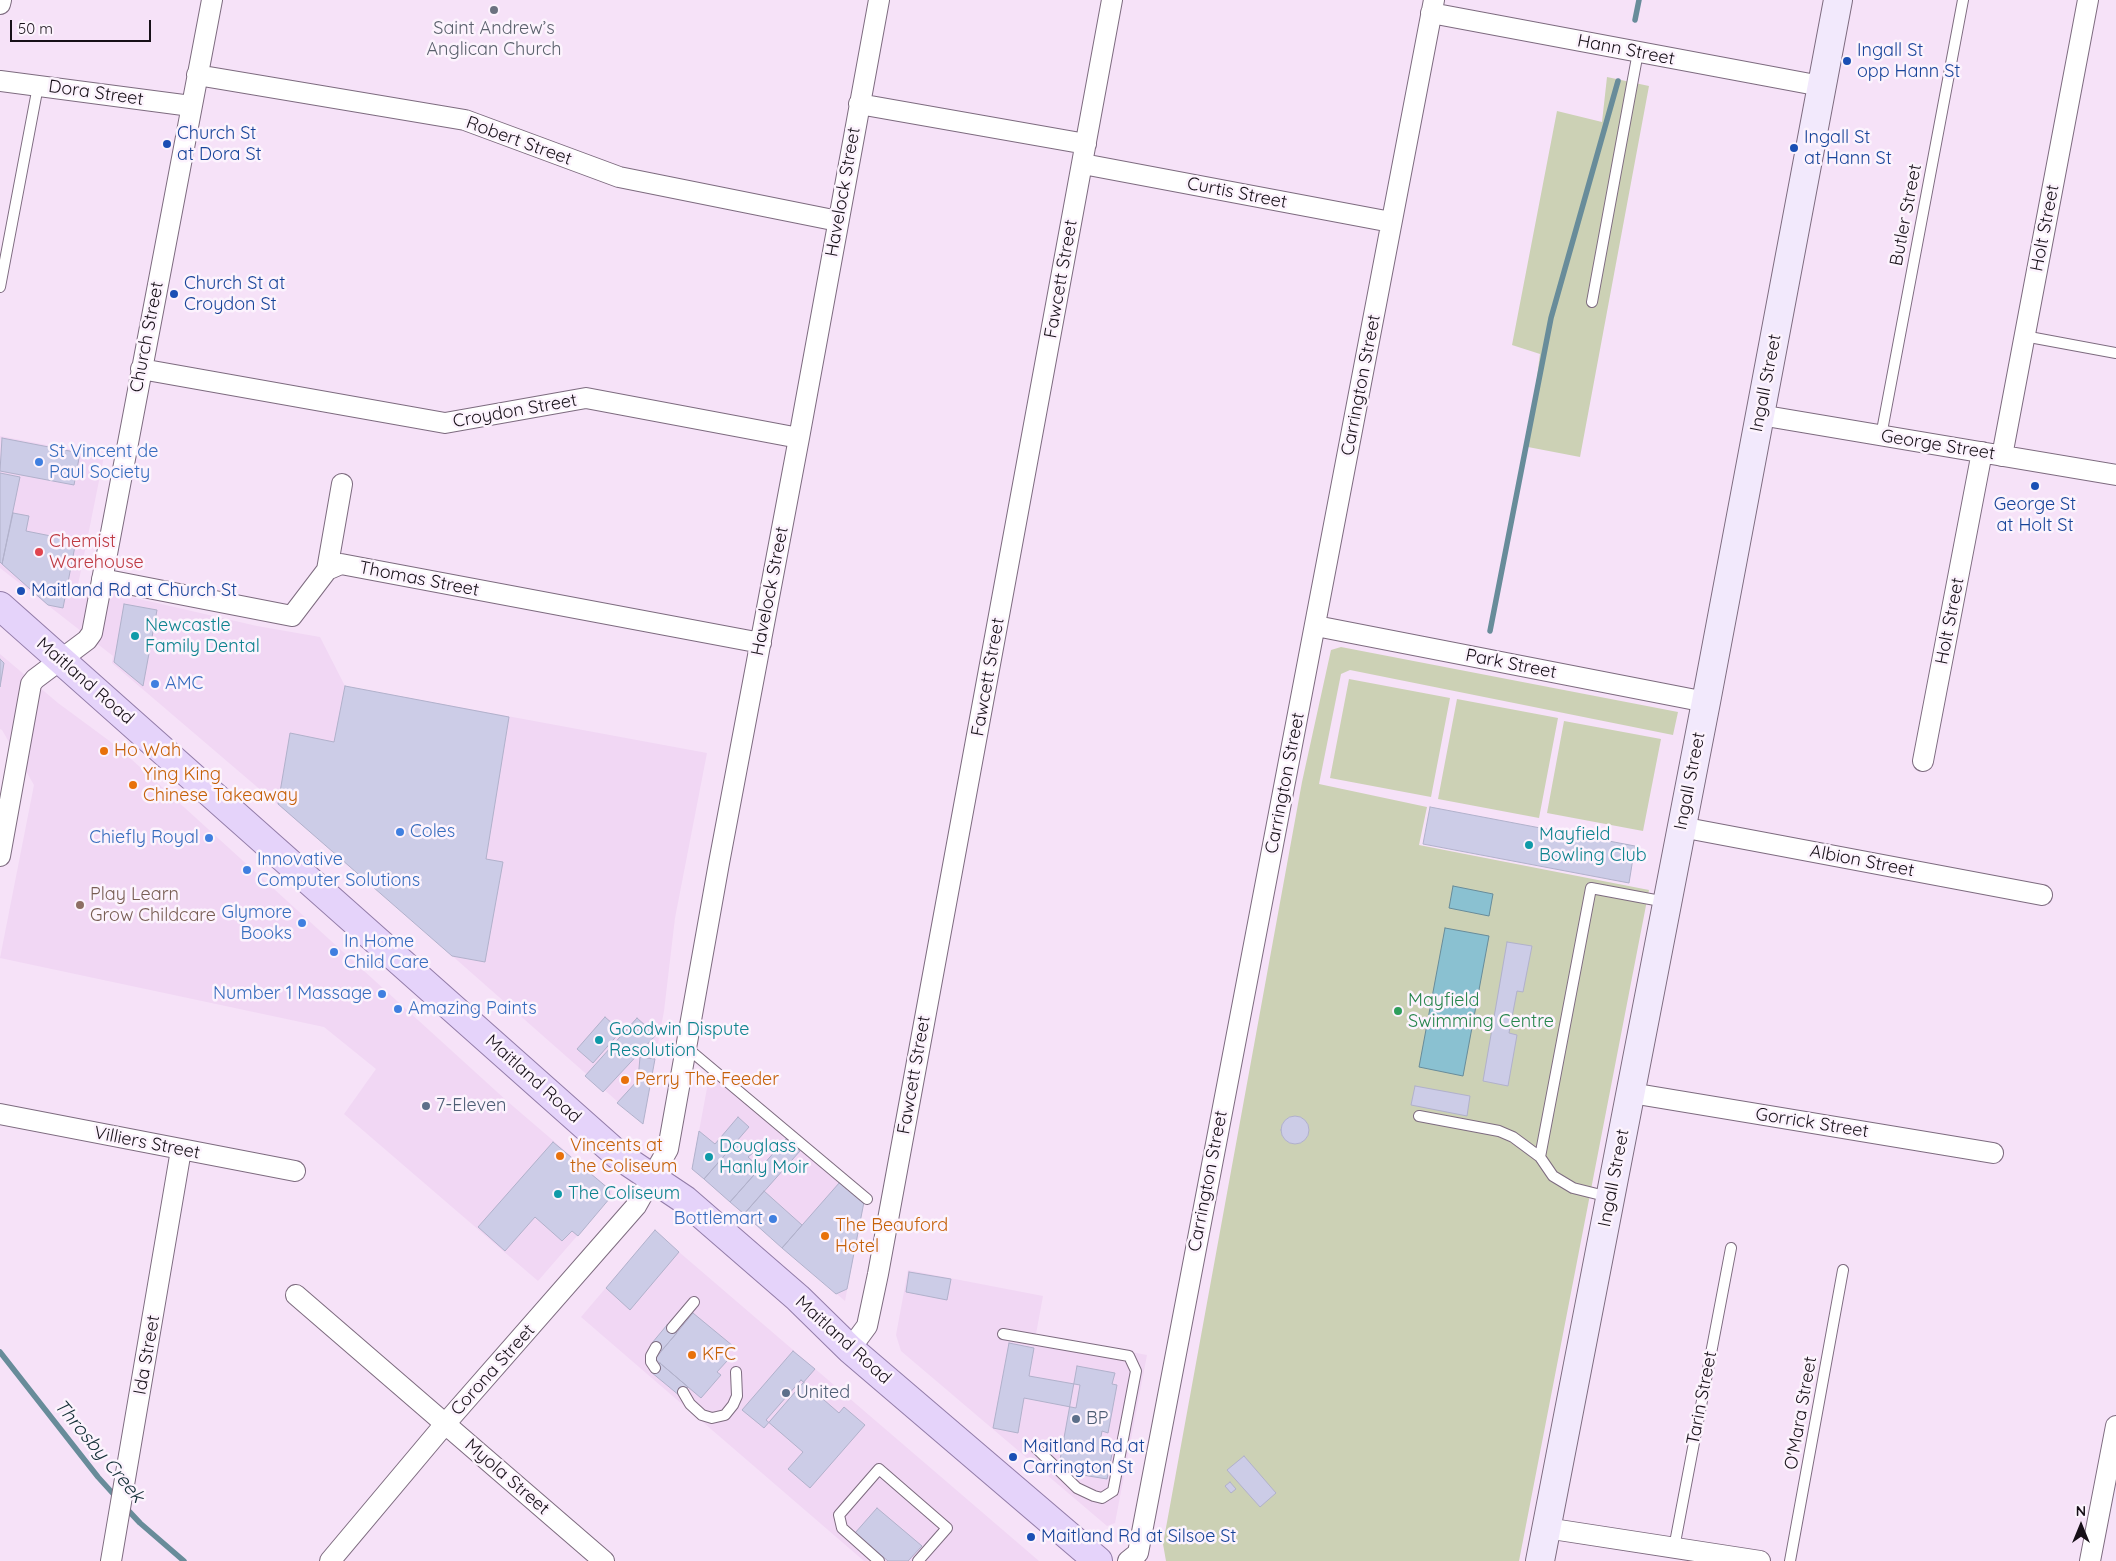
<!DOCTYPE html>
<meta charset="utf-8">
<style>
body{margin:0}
#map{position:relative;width:2116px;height:1561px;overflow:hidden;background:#f6e2f8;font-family:Quicksand,sans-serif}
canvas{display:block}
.north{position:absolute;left:2056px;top:1501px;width:50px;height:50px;-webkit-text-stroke:4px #fcf3fd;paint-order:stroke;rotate:0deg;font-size:14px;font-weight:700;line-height:20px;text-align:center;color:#171018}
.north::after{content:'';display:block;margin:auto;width:18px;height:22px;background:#171018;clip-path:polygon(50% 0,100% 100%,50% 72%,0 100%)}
.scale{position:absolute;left:10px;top:20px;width:141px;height:22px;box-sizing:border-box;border:2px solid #171018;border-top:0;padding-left:6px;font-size:15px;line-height:18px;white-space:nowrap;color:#171018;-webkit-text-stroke:4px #fcf3fd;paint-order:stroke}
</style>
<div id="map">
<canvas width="2116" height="1561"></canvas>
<div class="north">N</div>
<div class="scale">50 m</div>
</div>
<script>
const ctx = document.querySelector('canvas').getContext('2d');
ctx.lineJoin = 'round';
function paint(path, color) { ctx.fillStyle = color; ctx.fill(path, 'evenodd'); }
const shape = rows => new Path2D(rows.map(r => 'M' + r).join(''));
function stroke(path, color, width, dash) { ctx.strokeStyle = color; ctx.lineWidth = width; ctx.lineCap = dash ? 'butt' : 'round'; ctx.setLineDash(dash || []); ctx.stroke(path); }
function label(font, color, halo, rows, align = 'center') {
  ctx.font = font + ' Quicksand,sans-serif'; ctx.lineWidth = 5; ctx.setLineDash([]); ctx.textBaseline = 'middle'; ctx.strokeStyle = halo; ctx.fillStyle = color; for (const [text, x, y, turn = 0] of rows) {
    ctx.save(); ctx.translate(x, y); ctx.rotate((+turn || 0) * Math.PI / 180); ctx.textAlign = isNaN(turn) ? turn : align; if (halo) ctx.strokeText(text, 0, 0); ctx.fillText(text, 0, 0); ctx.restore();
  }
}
paint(shape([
 [0,436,104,456,78,585,257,626,320,637,345,686,707,753,675,918,664,1011,643,1124,373,886,112,663,113,656,0,568],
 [0,654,58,703,119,748,507,1101,612,1191,610,1198,538,1281,344,1114,376,1069,324,1027,0,958,34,785,2,730,0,729],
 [710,1072,863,1204,845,1301,692,1169],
 [655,1230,679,1252,1039,1561,864,1561,581,1317],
 [908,1270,1043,1296,1036,1334,1147,1355,1115,1523,1107,1526,901,1351,896,1335]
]), '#f1d7f4');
paint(shape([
 [1607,77,1649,86,1580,457,1528,447,1540,354,1512,345,1557,111,1602,122],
 [1341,647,1678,712,1673,735,1350,670,1341,674,1319,784,1427,807,1419,845,1649,890,1519,1561,1166,1561,1163,1544,1302,782,1331,650],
 [1349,679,1450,698,1431,797,1330,778],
 [1457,699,1558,718,1539,818,1438,799],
 [1564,721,1661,739,1643,831,1547,813]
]), '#ccd1b5');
const water = shape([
 [1453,886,1493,894,1489,916,1449,908,1453,886],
 [1445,928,1489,936,1463,1076,1419,1067,1445,928]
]);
paint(water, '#8ac1d1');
stroke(water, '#688c9a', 1);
stroke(shape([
 [1635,20,1639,0],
 [1490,631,1551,318,1618,81],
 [0,1352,98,1477,117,1498],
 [125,1507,140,1523,184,1561]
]), '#688c9a', 5.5);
const building = shape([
 [2,438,80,453,74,485,0,471,2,438],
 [0,473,20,477,2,564,0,562,0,473],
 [13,513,29,516,26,531,76,541,63,608,48,605,2,564,13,513],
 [124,604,157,610,143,686,114,662,124,604],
 [0,659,4,663,0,687,0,659],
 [345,686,509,717,486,859,503,862,485,962,452,956,278,804,290,733,334,742,345,686],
 [1430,807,1635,846,1629,883,1423,844,1430,807],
 [1507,942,1532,946,1523,992,1517,991,1509,1033,1517,1035,1508,1086,1483,1081,1507,942],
 [605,1017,621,1031,593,1063,577,1049,605,1017],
 [637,1018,656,1035,603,1092,585,1076,637,1018],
 [640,1057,655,1059,643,1124,617,1103,638,1080,640,1057],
 [1415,1086,1470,1096,1467,1116,1411,1105,1415,1086],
 '1281 1130a14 14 0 1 1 28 0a14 14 0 1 1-28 0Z',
 [738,1117,749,1127,704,1179,692,1169,699,1131,715,1144,738,1117],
 [786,1139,800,1151,744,1214,730,1202,786,1139],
 [738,1140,753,1153,748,1157,760,1168,730,1202,704,1179,738,1140],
 [553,1142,609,1189,610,1198,578,1236,572,1231,562,1241,535,1217,505,1251,478,1227,553,1142],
 [840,1182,864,1202,847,1289,836,1294,782,1248,840,1182],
 [764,1191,802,1225,782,1248,744,1214,764,1191],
 [655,1230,679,1252,630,1310,606,1288,655,1230],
 [909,1272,951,1279,947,1300,906,1292,909,1272],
 [693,1313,733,1346,724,1358,727,1361,717,1372,721,1375,701,1398,655,1359,693,1313],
 [667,1325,677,1333,661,1351,652,1343,667,1325],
 [1009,1343,1034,1348,1029,1376,1080,1385,1076,1408,1024,1398,1018,1433,993,1428,1009,1343],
 [793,1351,815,1369,764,1428,742,1410,793,1351],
 [660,1363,688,1387,680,1396,651,1372,660,1363],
 [1077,1366,1115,1373,1112,1384,1117,1385,1108,1433,1102,1431,1100,1442,1114,1444,1107,1479,1058,1471,1077,1366],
 [801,1380,839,1413,844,1407,865,1425,810,1488,788,1469,803,1452,766,1420,801,1380],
 [1244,1456,1276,1493,1260,1507,1227,1470,1244,1456],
 [1230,1482,1236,1489,1231,1493,1225,1486,1230,1482],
 [877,1508,922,1546,908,1561,888,1561,855,1533,877,1508]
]);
paint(building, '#cccce7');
stroke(building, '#b1b1cb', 1);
const lane = shape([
 [0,287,38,86],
 [1592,302,1638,52],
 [2024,336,2116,353],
 [1881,436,1963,0],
 [686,1047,867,1199],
 [1419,1116,1499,1131,1513,1137,1540,1157],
 [1609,1197,1573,1188,1553,1176,1540,1157,1591,888,1666,902],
 [672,1328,694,1302],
 [1003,1334,1129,1356,1136,1371,1113,1491,1102,1498,1094,1496,1077,1488,1036,1448],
 [655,1368,651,1362,651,1356,656,1347],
 [683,1392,690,1404,702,1415,712,1418,725,1415,733,1405,737,1396,736,1372],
 [1674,1548,1731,1248],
 [879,1561,842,1528,839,1515,879,1469,947,1528,918,1561],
 [1790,1561,1843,1270]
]);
const street = shape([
 [0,4,1,0],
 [1431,13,1821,86],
 [197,75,465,120,619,177,838,221],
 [0,81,191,106],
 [859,104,1086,144],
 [1083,164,1391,222],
 [141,369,445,423,586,398,799,438],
 [1760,415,2116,475],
 [2002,456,2088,0],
 [327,570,342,484],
 [102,579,292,616,327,570,341,564,761,643],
 [1316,626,1706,702],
 [1923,761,1982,452],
 [1681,827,2042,895],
 [0,856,31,684,35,679,87,640,92,633,212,0],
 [1631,1093,1993,1153],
 [0,1114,295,1171],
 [296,1295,604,1561],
 [850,1349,867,1326,878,1274,1112,0],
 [1546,1528,1760,1561],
 [111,1561,181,1150],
 [330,1561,445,1424,636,1206,668,1149,719,863,799,438,879,0],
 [1128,1561,1138,1553,1434,0],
 [2090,1561,2116,1426]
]);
const secondary = shape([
 [1540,1561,1706,702,1838,0]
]);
const primary = shape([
 [0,606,618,1155,685,1200,798,1298,850,1349,1098,1561]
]);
stroke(lane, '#7d6b7f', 12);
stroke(street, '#7d6b7f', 22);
stroke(secondary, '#7d6b7f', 30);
stroke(primary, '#927ca8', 30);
stroke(lane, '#fff', 10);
stroke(street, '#fff', 20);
stroke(secondary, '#f2e9fc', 28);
stroke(primary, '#e5d3fa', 28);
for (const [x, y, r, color] of [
 [494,10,5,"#6b7280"],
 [1847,61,5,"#1a4fb4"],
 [167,144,5,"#1a4fb4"],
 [1794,148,5,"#1a4fb4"],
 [174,294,5,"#1a4fb4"],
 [39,462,5,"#3f7fe0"],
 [2035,486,5,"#1a4fb4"],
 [39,552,5,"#e0444e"],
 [21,591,5,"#1a4fb4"],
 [135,636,5,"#0f9aa8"],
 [155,684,5,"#3f7fe0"],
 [104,751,5,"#e8710a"],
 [133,785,5,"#e8710a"],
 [400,832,5,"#3f7fe0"],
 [209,838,5,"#3f7fe0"],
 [1529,845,5,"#0f9aa8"],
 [247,870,5,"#3f7fe0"],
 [80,905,5,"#8d6e63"],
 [302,923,5,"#3f7fe0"],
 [334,952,5,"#3f7fe0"],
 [382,994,5,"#3f7fe0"],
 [398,1009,5,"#3f7fe0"],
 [1398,1011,5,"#2e9e5b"],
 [599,1040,5,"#0f9aa8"],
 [625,1080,5,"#e8710a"],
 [426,1106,5,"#5c6f8a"],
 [560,1156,5,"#e8710a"],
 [709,1157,5,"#0f9aa8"],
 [558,1194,5,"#0f9aa8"],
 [773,1219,5,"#3f7fe0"],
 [825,1236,5,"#e8710a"],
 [692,1355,5,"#e8710a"],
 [786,1393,5,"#5c6f8a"],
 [1076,1419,5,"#5c6f8a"],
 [1013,1457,5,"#1a4fb4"],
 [1031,1537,5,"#1a4fb4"]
]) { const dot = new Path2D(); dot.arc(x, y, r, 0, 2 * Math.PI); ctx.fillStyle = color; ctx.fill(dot); stroke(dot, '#fcf3fd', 2); }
label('18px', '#5b616d', '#fcf3fd', [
 ["Saint Andrew’s",494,29],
 ["Anglican Church",494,50]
]);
label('18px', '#171018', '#fcf3fd', [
 ["Hann Street",1626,50,11],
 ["Dora Street",96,93,8],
 ["Robert Street",519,141,20],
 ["Havelock Street",843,192,-80],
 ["Curtis Street",1237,193,11],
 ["Butler Street",1906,215,-79],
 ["Holt Street",2045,228,-79],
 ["Fawcett Street",1061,279,-80],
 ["Church Street",147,337,-79],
 ["Ingall Street",1766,383,-79],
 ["Carrington Street",1361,385,-79],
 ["Croydon Street",515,411,-10],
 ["George Street",1938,445,9],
 ["Thomas Street",419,579,11],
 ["Havelock Street",770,591,-79],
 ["Holt Street",1950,621,-79],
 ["Park Street",1511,664,11],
 ["Fawcett Street",988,677,-80],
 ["Maitland Road",85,681,41],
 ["Ingall Street",1690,781,-79],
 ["Carrington Street",1285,783,-79],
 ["Albion Street",1862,861,11],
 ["Fawcett Street",914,1075,-80],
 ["Maitland Road",533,1079,42],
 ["Gorrick Street",1812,1123,9],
 ["Villiers Street",147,1143,11],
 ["Ingall Street",1614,1178,-79],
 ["Carrington Street",1208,1181,-79],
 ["Maitland Road",843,1340,42],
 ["Ida Street",147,1355,-80],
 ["Corona Street",493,1370,-48],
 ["Tarin Street",1702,1398,-79],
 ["O'Mara Street",1801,1413,-80],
 ["Myola Street",507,1477,41]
]);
label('18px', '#164399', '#fcf3fd', [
 ["Ingall St",1857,51],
 ["opp Hann St",1857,72],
 ["Church St",177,134],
 ["at Dora St",177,155],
 ["Ingall St",1804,138],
 ["at Hann St",1804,159],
 ["Church St at",184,284],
 ["Croydon St",184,305],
 ["George St",2035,505,"center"],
 ["at Holt St",2035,526,"center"],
 ["Maitland Rd at Church St",31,591],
 ["Maitland Rd at",1023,1447],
 ["Carrington St",1023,1468],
 ["Maitland Rd at Silsoe St",1041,1537]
], 'left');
label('18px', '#366cbe', '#fcf3fd', [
 ["St Vincent de",49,452],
 ["Paul Society",49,473],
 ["AMC",165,684],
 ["Coles",410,832],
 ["Chiefly Royal",199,838,"right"],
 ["Innovative",257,860],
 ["Computer Solutions",257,881],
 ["Glymore",292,913,"right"],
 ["Books",292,934,"right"],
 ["In Home",344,942],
 ["Child Care",344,963],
 ["Number 1 Massage",372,994,"right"],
 ["Amazing Paints",408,1009],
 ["Bottlemart",763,1219,"right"]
], 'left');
label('18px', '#be3a42', '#fcf3fd', [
 ["Chemist",49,542],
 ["Warehouse",49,563]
], 'left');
label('18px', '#0d838f', '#fcf3fd', [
 ["Newcastle",145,626],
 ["Family Dental",145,647],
 ["Mayfield",1539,835],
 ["Bowling Club",1539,856],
 ["Goodwin Dispute",609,1030],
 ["Resolution",609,1051],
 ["Douglass",719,1147],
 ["Hanly Moir",719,1168],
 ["The Coliseum",568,1194]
], 'left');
label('18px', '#c56008', '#fcf3fd', [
 ["Ho Wah",114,751],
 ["Ying King",143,775],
 ["Chinese Takeaway",143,796],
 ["Perry The Feeder",635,1080],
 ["Vincents at",570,1146],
 ["the Coliseum",570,1167],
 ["The Beauford",835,1226],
 ["Hotel",835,1247],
 ["KFC",702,1355]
], 'left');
label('18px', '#785e54', '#fcf3fd', [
 ["Play Learn",90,895],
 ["Grow Childcare",90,916]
], 'left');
label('18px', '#27864d', '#fcf3fd', [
 ["Mayfield",1408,1001],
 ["Swimming Centre",1408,1022]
], 'left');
label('18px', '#4e5e75', '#fcf3fd', [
 ["7-Eleven",436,1106],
 ["United",796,1393],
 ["BP",1086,1419]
], 'left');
label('italic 19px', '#112d35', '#fcf3fd', [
 ["Throsby Creek",99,1451,50]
]);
</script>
